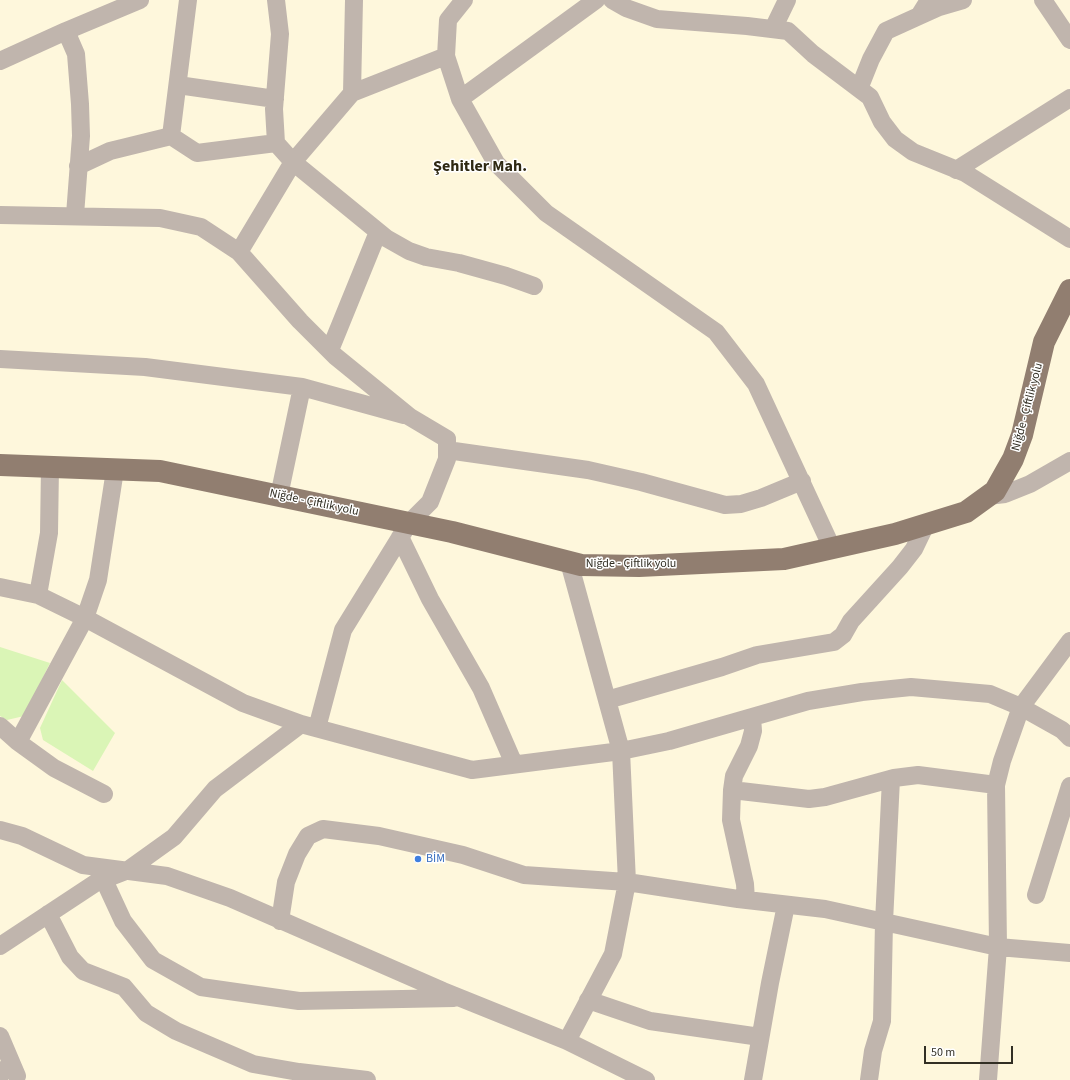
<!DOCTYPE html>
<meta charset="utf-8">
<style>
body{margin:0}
#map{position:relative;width:1070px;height:1080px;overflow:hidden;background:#fef7dc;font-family:"Source Sans 3",sans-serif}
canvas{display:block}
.scale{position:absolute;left:924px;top:1046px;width:89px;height:18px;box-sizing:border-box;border:2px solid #322f24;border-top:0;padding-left:5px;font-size:12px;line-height:14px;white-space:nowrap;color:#322f24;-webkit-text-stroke:3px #fff;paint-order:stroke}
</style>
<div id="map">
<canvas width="1070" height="1080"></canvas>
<div class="scale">50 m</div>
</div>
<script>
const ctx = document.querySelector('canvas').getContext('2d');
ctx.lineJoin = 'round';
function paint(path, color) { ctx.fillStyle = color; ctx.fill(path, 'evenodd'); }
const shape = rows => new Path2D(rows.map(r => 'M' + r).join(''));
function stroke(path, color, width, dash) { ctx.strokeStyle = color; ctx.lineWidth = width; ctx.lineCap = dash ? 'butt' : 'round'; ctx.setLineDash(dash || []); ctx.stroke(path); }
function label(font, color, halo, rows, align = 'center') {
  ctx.font = font + ' "Source Sans 3",sans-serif'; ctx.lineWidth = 3; ctx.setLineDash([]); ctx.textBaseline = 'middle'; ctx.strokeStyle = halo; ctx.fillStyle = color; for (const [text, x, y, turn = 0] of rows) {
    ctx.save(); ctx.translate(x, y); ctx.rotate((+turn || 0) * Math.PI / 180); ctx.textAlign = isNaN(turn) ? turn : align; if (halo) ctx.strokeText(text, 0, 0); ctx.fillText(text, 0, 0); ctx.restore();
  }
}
paint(shape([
 [0,647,50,663,24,716,7,720,0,716],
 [62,680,115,733,93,771,43,740,40,728]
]), '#daf5b6');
stroke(shape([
 [276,0,280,34,274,109,276,143,293,162,386,238,409,251,426,257,459,263,506,276,534,286],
 [464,0,448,20,446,56,460,99,496,163,546,213,716,332,756,384,832,548],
 [612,0,626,8,657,19,747,26,788,31,813,54,870,97,882,122,895,139,913,152,965,173,1070,239],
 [1043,0,1070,40],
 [919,16,939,7,963,0],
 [773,29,787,0],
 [66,31,76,54,80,104,81,136,75,215],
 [0,61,66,31,140,0],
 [178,85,275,99],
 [859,89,871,59,886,31,919,16,929,0],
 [352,93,446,56],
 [460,99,596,0],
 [171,136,188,0],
 [78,166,110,151,171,136,197,153,276,143],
 [956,170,1070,98],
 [0,215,160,218,201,227,239,252],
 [330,350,378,232],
 [0,359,145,367,302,387,404,415],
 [447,450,588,470,641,482,725,505,741,504,761,498,802,481],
 [279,496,302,387],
 [988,496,1005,494,1030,484,1070,461],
 [400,537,430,599,481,688,514,764],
 [0,587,38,595,85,618,243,703,301,724,472,770,621,751,669,741,808,701,862,692,911,687,990,694,1021,707,1062,730,1070,738],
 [38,595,49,533,50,467],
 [607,700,722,667,757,655,834,642,843,635,851,621,900,567,914,549,926,524],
 [0,726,18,742,85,618,98,580,115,470],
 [317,728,343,630,409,523,430,502,447,459,447,439,410,417,335,356,300,321,239,252,293,162,352,93,354,0],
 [18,742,54,768,104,794],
 [732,790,809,799,825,797,894,778,918,775,996,785],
 [0,830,22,836,83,865,167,876,230,898,443,991,567,1041,646,1080],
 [104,880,123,921,153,960,201,987,299,1001,454,998],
 [1036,895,1070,786],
 [746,900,745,884,731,820,732,790,734,776,749,746,753,731,752,717],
 [48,914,70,957,83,971,124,987,146,1013,176,1031,253,1064,299,1072,367,1080],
 [280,921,286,882,297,854,308,836,323,829,379,836,463,855,524,875,627,882,738,899,825,909,998,947,1070,953],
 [0,946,97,882,128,870,174,837,215,789,301,724],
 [588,1000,650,1021,760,1037],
 [0,1036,17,1076],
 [567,1041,613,954,627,882,621,751,569,562],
 [0,1076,2,1070],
 [753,1080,770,983,786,905],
 [869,1080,873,1051,882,1021,884,922,891,779],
 [988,1080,998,947,996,785,1002,761,1021,707,1070,641]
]), '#c0b5ad', 18);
stroke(shape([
 [0,465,160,471,452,532,581,565,639,566,784,559,895,534,966,512,995,491,1013,459,1022,435,1044,342,1070,290]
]), '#917e70', 22);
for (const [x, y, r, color] of [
 [418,859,4,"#3f7fe0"]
]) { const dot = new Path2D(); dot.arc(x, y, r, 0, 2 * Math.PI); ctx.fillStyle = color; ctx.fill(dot); stroke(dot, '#fff', 1.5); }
label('12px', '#322f24', '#fff', [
 ["Niğde - Çiftlik yolu",1028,407,-75],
 ["Niğde - Çiftlik yolu",314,503,12],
 ["Niğde - Çiftlik yolu",631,564]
]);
label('12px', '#366cbe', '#fff', [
 ["BİM",426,859]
], 'left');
label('bold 16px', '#2f2913', '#fff', [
 ["Şehitler Mah.",480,167]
]);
</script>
